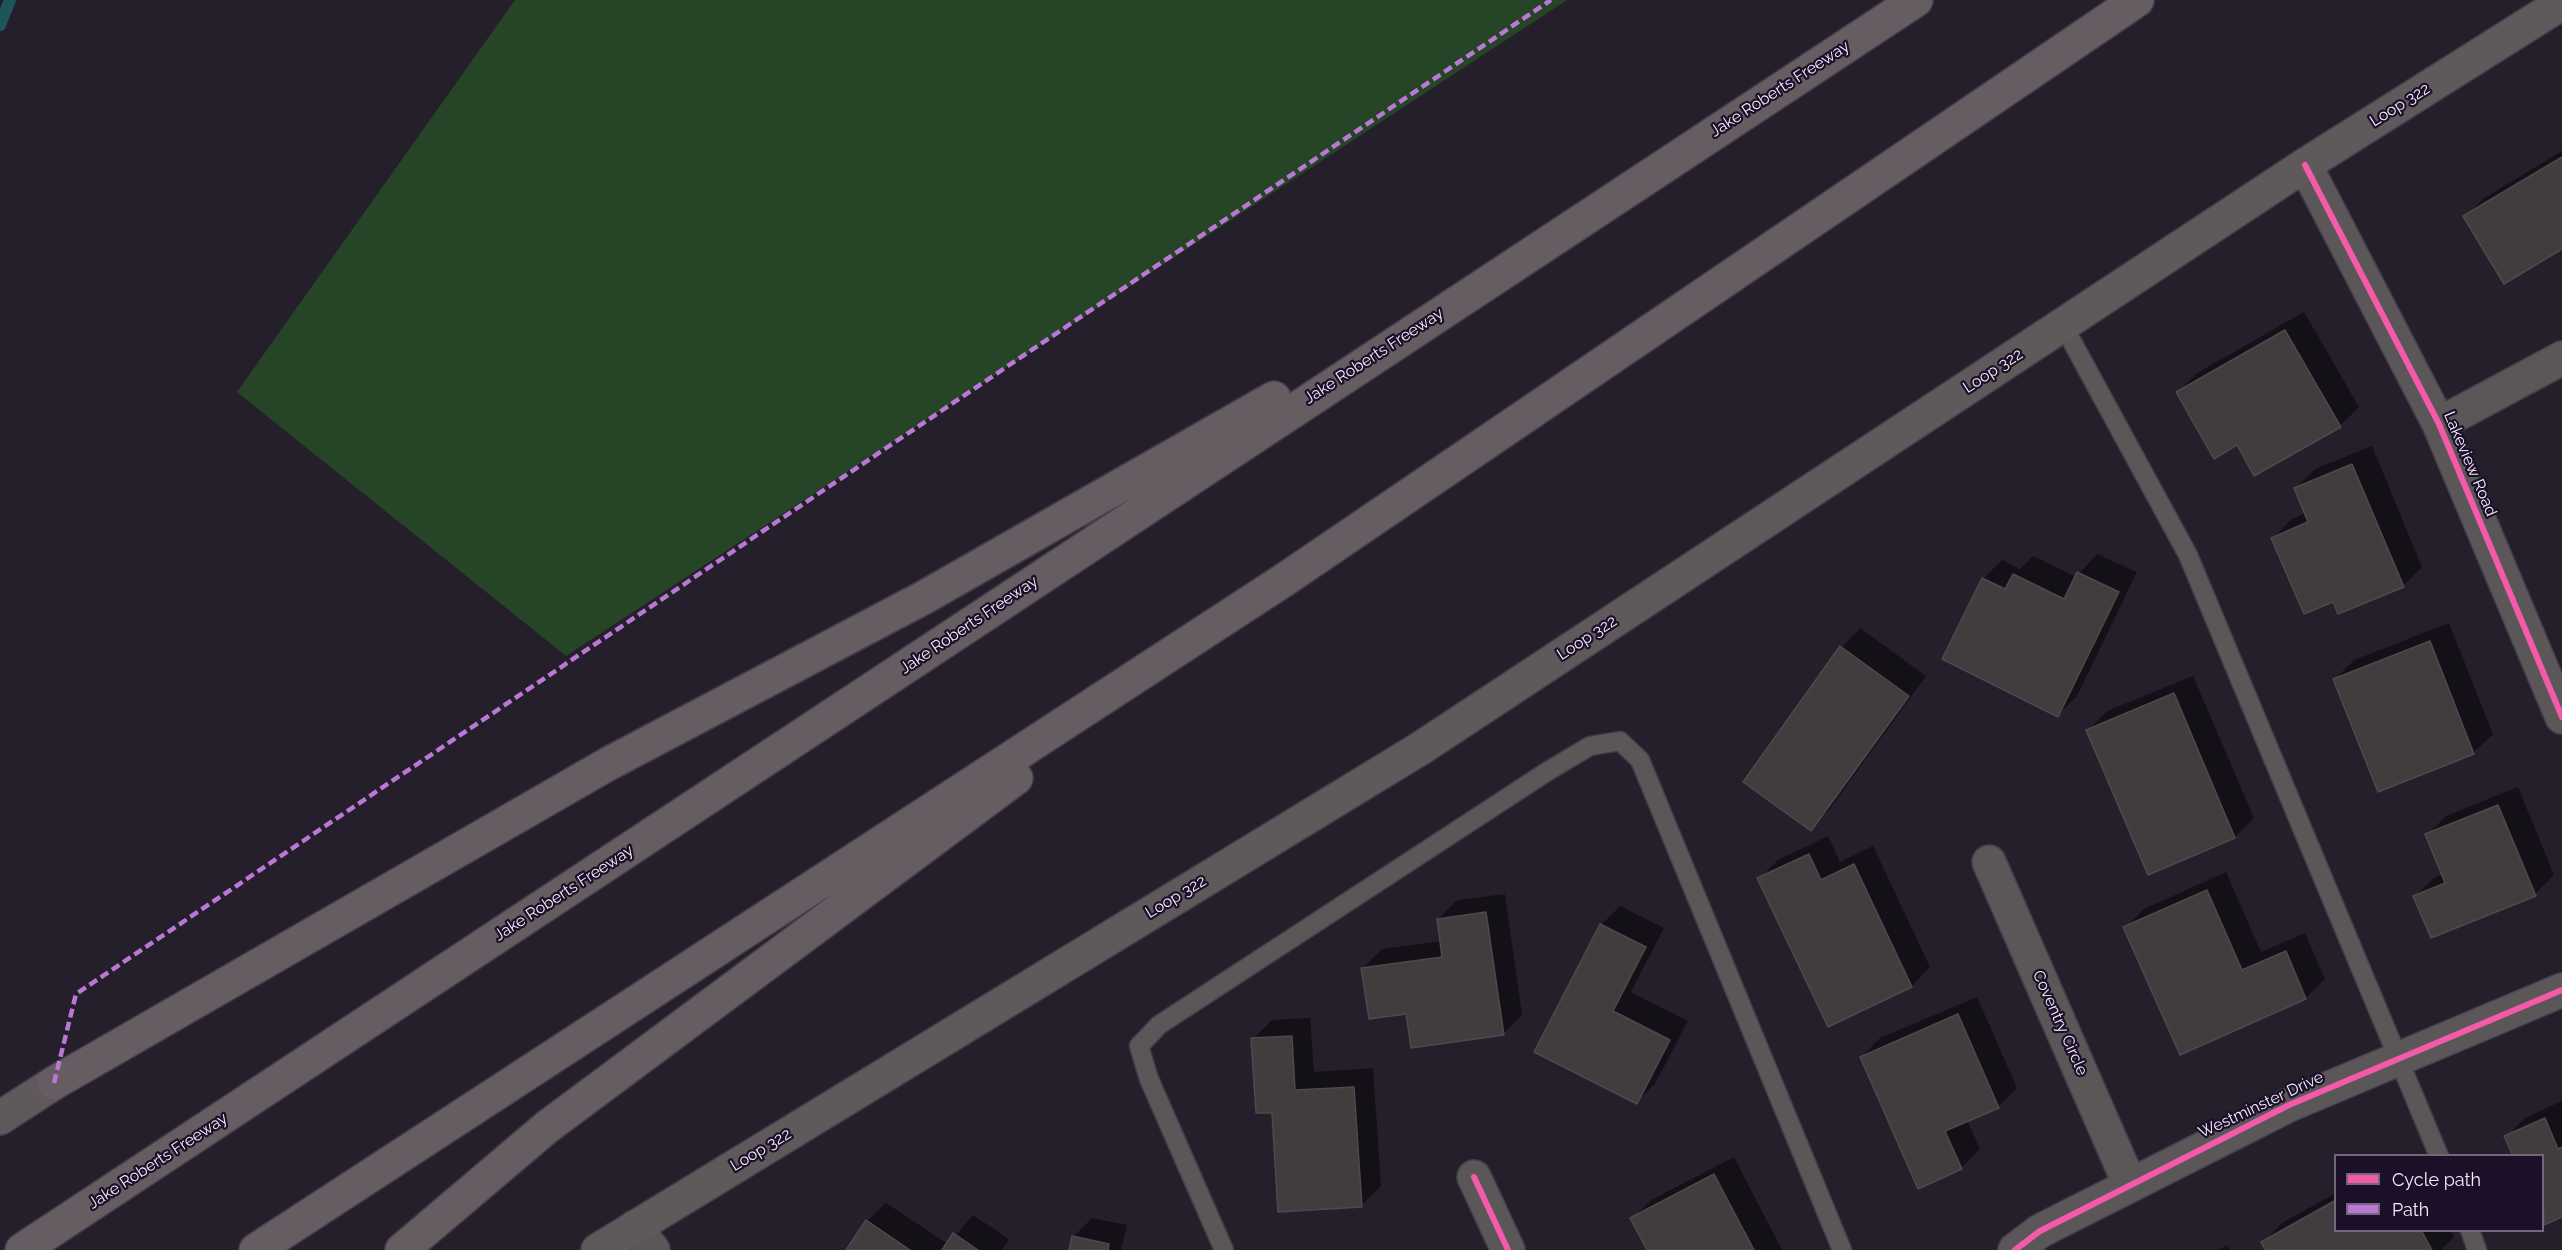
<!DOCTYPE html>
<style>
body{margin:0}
#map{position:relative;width:2562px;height:1250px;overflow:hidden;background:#251f2c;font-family:Raleway,sans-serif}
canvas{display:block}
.legend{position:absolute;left:2334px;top:1154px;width:210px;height:78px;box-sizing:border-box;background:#1b1027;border:2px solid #71687d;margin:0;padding:8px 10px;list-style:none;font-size:18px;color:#f3ecfd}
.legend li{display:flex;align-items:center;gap:12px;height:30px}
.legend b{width:30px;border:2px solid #71687d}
</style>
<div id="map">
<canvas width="2562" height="1250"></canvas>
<ul class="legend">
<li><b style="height:8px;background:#f35aa7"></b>Cycle path</li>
<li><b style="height:8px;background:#ba77d6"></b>Path</li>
</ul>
</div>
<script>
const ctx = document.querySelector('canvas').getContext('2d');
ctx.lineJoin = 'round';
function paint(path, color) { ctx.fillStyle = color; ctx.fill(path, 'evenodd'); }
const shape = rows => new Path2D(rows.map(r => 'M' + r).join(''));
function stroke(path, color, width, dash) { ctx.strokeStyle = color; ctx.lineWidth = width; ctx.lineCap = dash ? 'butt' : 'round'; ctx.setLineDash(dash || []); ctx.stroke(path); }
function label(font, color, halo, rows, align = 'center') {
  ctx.font = font + ' Raleway,sans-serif'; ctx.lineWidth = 4.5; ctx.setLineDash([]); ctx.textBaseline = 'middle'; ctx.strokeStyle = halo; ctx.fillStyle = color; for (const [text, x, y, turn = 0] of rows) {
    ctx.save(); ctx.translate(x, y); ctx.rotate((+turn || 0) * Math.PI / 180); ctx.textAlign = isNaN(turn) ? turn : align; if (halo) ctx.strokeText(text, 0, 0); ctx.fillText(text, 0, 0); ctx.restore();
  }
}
paint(shape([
 [515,0,1567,0,566,656,237,392]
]), '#264527');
paint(shape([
 [2562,151,2562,247,2465,217,2484,198],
 [2304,312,2359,407,2340,426,2237,443,2178,392,2197,373],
 [2372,446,2422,567,2403,586,2333,600,2273,538,2292,519,2306,513,2296,488,2315,469],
 [2315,518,2294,530,2294,527],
 [2097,554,2137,572,2077,696,2058,715,1983,579,2002,560,2020,569,2033,556,2076,577],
 [2449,623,2493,734,2474,752,2378,790,2335,679,2354,660],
 [1860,628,1926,676,1829,810,1810,829,1745,781,1842,647],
 [2193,676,2254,818,2235,837,2088,730,2107,711],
 [2518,787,2554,875,2535,894,2415,896,2434,878,2443,874,2427,835,2446,816],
 [1828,836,1840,862,1873,846,1930,967,1912,986,1829,1025,1759,879,1778,860],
 [2226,872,2261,952,2305,933,2325,979,2306,998,2180,1053,2125,928,2144,909],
 [1505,894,1522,1015,1503,1034,1363,968,1382,949,1441,941,1438,919,1457,900],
 [1620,906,1664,928,1631,992,1688,1021,1655,1084,1636,1102,1536,1051,1601,925],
 [1977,997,2017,1088,1998,1107,1967,1120,1980,1149,1961,1168,1861,1057,1880,1038],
 [1310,1018,1314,1072,1373,1068,1381,1186,1362,1205,1253,1039,1272,1020],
 [2562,1101,2562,1215,2544,1223,2542,1156,2506,1137,2525,1118],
 [1734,1157,1782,1250,1648,1250,1632,1219,1651,1200],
 [2336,1193,2336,1230,2451,1230,2454,1237,2441,1250,2267,1250,2263,1242,2282,1223],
 [886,1203,948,1244,973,1215,1009,1239,1002,1250,848,1250,867,1221],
 [1092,1218,1127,1225,1121,1250,1070,1250,1073,1237],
 [2227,1245,2230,1250,2219,1250]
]), '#0007');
stroke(shape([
 [0,25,10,0]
]), '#1c5659', 12);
const building = shape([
 [2562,157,2562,249,2504,284,2463,216,2562,157],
 [2285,330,2341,427,2254,476,2237,445,2214,459,2176,392,2285,330],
 [2352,464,2404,587,2338,614,2333,602,2304,614,2271,538,2308,522,2294,488,2352,464],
 [2077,572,2119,592,2058,717,1942,659,1982,578,2005,589,2013,574,2064,599,2077,572],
 [2430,641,2474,754,2378,792,2333,679,2430,641],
 [1840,646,1909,696,1811,831,1743,782,1840,646],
 [2174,693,2235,838,2148,875,2086,730,2174,693],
 [2498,805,2536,896,2431,938,2413,896,2445,883,2425,834,2498,805],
 [1809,854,1821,880,1854,864,1912,987,1828,1027,1757,878,1809,854],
 [2207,890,2242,970,2286,951,2306,999,2180,1055,2123,927,2207,890],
 [1486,912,1504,1035,1411,1048,1406,1014,1369,1019,1361,968,1442,957,1437,919,1486,912],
 [1600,924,1646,947,1613,1011,1670,1040,1637,1104,1534,1052,1600,924],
 [1958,1014,1999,1108,1945,1131,1962,1169,1918,1189,1860,1057,1958,1014],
 [1292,1036,1295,1090,1354,1087,1362,1207,1278,1212,1272,1113,1256,1113,1251,1038,1292,1036],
 [2545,1118,2558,1149,2562,1147,2562,1217,2544,1225,2542,1156,2513,1156,2504,1136,2545,1118],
 [1714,1174,1754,1250,1647,1250,1630,1218,1714,1174],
 [2336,1200,2336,1230,2421,1230,2432,1250,2265,1250,2261,1242,2336,1200],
 [866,1220,910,1250,846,1250,866,1220],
 [953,1233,978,1250,942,1250,953,1233],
 [1072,1236,1109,1244,1108,1250,1069,1250,1072,1236]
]);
paint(building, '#433c3f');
stroke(building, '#50484c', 1.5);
const service = shape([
 [2063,325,2188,555,2439,1156],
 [2470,1230,2477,1250],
 [1224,1250,1149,1079,1139,1046,1159,1025,1548,771,1590,746,1620,741,1640,760,1842,1250]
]);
const minor = shape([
 [2305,165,2439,424,2562,717],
 [2439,424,2562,358],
 [1989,862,2130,1185],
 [1474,1177,1508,1250],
 [635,1227,653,1250],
 [2015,1250,2040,1231,2289,1105,2562,990]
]);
const secondary = shape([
 [0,1118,54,1083],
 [598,1250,1421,748,2305,165,2562,3]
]);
const motorway = shape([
 [54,1083,608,764,923,598,1274,398],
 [22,1250,1916,0],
 [256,1250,1284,580,2137,0],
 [402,1250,547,1127,1016,778]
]);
stroke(service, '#423d48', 21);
stroke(minor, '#423d48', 36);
stroke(secondary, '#423d48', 36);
stroke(motorway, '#423d48', 36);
stroke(service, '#5b5658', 18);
stroke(minor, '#5b5658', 33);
stroke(secondary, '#5f595c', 33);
stroke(motorway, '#655d62', 33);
stroke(shape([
 [54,1083,76,994,1551,0]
]), '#ba77d6', 4.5, [9, 4.5]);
stroke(shape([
 [2305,165,2439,424,2562,717],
 [1474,1177,1508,1250],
 [2015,1250,2040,1231,2289,1105,2562,990]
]), '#f35aa7', 6);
label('16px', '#f3ecfd', '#1b1027', [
 ["Jake Roberts Freeway",1780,89,-33],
 ["Loop 322",2400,105,-32],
 ["Jake Roberts Freeway",1374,356,-33],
 ["Loop 322",1993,371,-33],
 ["Lakeview Road",2470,464,67],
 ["Jake Roberts Freeway",969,625,-34],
 ["Loop 322",1587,638,-33],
 ["Jake Roberts Freeway",564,893,-33],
 ["Loop 322",1176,897,-31],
 ["Coventry Circle",2060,1023,66],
 ["Westminster Drive",2261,1105,-25],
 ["Loop 322",761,1150,-31],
 ["Jake Roberts Freeway",158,1161,-33]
]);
</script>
